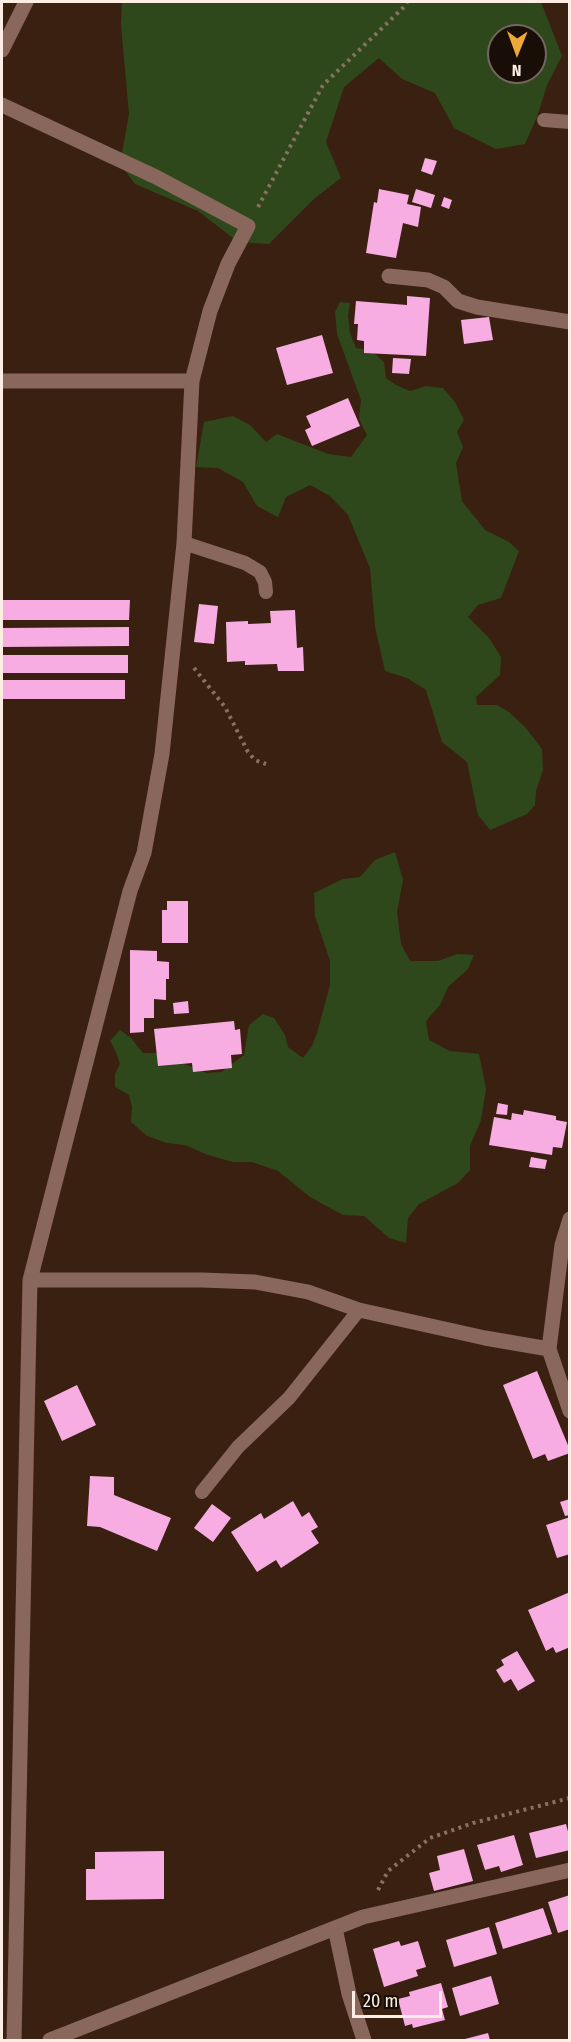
<!DOCTYPE html>
<style>
body{margin:0}
#map{position:relative;width:571px;height:2042px;overflow:hidden;background:#392010;font-family:"Fira Sans Condensed",sans-serif}
canvas{display:block}
.frame{position:absolute;inset:0;border:3px solid #feede3;pointer-events:none}
.north{position:absolute;left:487px;top:24px;width:60px;height:60px;box-sizing:border-box;background:#180d07;border:2px solid #74675f;border-radius:50%;rotate:181deg;font-size:16px;font-weight:700;line-height:24px;text-align:center;color:#feede3}
.north::after{content:'';display:block;margin:auto;width:21px;height:27px;background:#eca93a;clip-path:polygon(50% 0,100% 100%,50% 72%,0 100%)}
.scale{position:absolute;left:352px;top:1991px;width:90px;height:27px;box-sizing:border-box;border:3px solid #feede3;border-top:0;padding-left:8px;font-size:18px;line-height:21px;white-space:nowrap;color:#feede3;-webkit-text-stroke:4px #180d07;paint-order:stroke}
</style>
<div id="map">
<canvas width="571" height="2042"></canvas>
<div class="frame"></div>
<div class="north">N</div>
<div class="scale">20 m</div>
</div>
<script>
const ctx = document.querySelector('canvas').getContext('2d');
ctx.lineJoin = 'round';
function paint(path, color) { ctx.fillStyle = color; ctx.fill(path, 'evenodd'); }
const shape = rows => new Path2D(rows.map(r => 'M' + r).join(''));
function stroke(path, color, width, dash) { ctx.strokeStyle = color; ctx.lineWidth = width; ctx.lineCap = dash ? 'butt' : 'round'; ctx.setLineDash(dash || []); ctx.stroke(path); }
paint(shape([
 [122,2,541,2,562,56,547,85,537,117,525,144,496,149,454,128,435,93,402,79,379,58,344,87,326,142,341,178,315,198,269,244,238,242,198,211,135,184,120,164,129,114,121,25],
 [499,36,535,36,535,72,499,72],
 [340,302,350,303,348,315,350,333,356,348,372,351,384,362,386,378,396,385,410,391,426,386,443,388,455,402,464,420,457,432,463,447,456,463,462,501,485,530,509,542,519,551,501,598,478,605,468,617,489,638,501,657,500,675,476,697,477,705,497,705,509,712,526,728,542,749,543,770,536,791,535,805,527,814,490,830,478,815,467,762,442,742,426,690,407,678,385,671,375,627,370,568,348,515,330,496,310,485,286,497,278,517,257,506,243,482,218,468,196,467,204,422,233,416,250,425,266,442,277,434,328,454,351,457,367,435,359,419,361,400,337,334,335,312],
 [395,852,403,880,397,912,401,944,410,961,438,961,457,954,474,955,468,969,448,987,440,1005,426,1021,429,1040,450,1051,479,1054,486,1089,481,1120,470,1146,470,1170,458,1183,419,1204,408,1218,406,1243,389,1238,364,1216,343,1215,310,1197,278,1171,252,1162,233,1162,208,1155,185,1145,167,1143,147,1136,131,1122,132,1107,129,1095,115,1087,115,1074,120,1064,116,1052,110,1041,120,1030,131,1038,143,1053,157,1053,207,1073,221,1072,244,1055,249,1025,263,1014,274,1018,285,1035,288,1047,303,1058,312,1046,317,1033,330,985,330,961,315,916,314,893,343,879,360,877,375,860]
]), '#2f481b');
paint(shape([
 [425,158,437,161,432,175,421,171],
 [379,189,409,195,407,204,421,207,418,227,403,223,396,258,366,253,374,202,377,203],
 [416,189,435,195,431,208,412,202],
 [444,197,452,200,449,209,441,206],
 [407,296,430,298,426,356,364,353,364,341,357,340,358,324,354,324,356,301,407,305],
 [489,317,493,340,464,344,461,320],
 [322,335,333,373,287,385,276,348],
 [393,358,411,359,409,374,392,373],
 [348,398,360,426,312,446,305,430,311,427,306,416],
 [2,600,130,600,129,620,2,620],
 [199,604,218,606,214,644,194,642],
 [295,610,297,648,303,647,304,671,278,671,277,664,245,665,245,661,227,662,226,622,248,621,248,624,271,623,270,611],
 [129,627,129,646,2,647,2,628],
 [2,655,128,655,128,673,2,673],
 [2,680,125,680,125,699,2,699],
 [167,901,188,901,188,943,162,943,162,910,167,910],
 [130,950,157,951,157,961,169,962,169,979,166,979,166,1000,154,999,154,1018,144,1018,144,1032,130,1033],
 [188,1001,189,1013,174,1014,173,1003],
 [234,1021,235,1030,240,1029,242,1054,231,1055,232,1068,193,1072,192,1063,158,1066,154,1029],
 [498,1103,508,1105,507,1115,496,1114],
 [524,1110,556,1116,556,1120,567,1122,562,1148,553,1147,552,1155,489,1145,494,1117,511,1120,512,1113,523,1115],
 [531,1157,547,1160,545,1169,529,1167],
 [537,1371,570,1450,570,1453,548,1461,545,1454,533,1459,503,1385],
 [77,1385,96,1425,62,1441,44,1401],
 [90,1476,114,1477,114,1495,171,1518,157,1551,100,1527,87,1526],
 [570,1499,570,1515,565,1516,560,1502],
 [293,1501,302,1517,309,1512,318,1527,311,1531,319,1543,281,1568,276,1560,257,1572,231,1532,261,1513,264,1519],
 [212,1504,231,1518,213,1542,194,1528],
 [570,1517,570,1554,557,1558,546,1525],
 [570,1592,570,1647,556,1653,553,1647,546,1651,528,1610],
 [517,1651,535,1681,518,1691,511,1679,504,1683,496,1670,504,1665,501,1660],
 [566,1824,570,1839,570,1850,536,1858,529,1833],
 [514,1835,523,1865,501,1872,499,1866,485,1870,477,1845],
 [464,1849,473,1881,434,1891,429,1873,440,1870,437,1856],
 [164,1851,164,1899,86,1900,86,1869,95,1869,95,1852],
 [570,1895,570,1929,558,1933,548,1902],
 [543,1908,552,1934,503,1949,495,1923],
 [489,1927,497,1954,454,1967,446,1940],
 [399,1941,401,1946,418,1941,426,1967,416,1970,418,1976,384,1987,373,1949],
 [491,1976,499,2004,460,2016,452,1988],
 [441,1983,448,2007,442,2009,445,2020,413,2028,412,2024,405,2026,398,1999,410,1996,409,1992],
 [488,2033,490,2040,461,2040]
]), '#f8ade2');
stroke(shape([
 [258,207,323,85,405,6,407,2],
 [194,668,225,707,248,752,255,760,266,764],
 [378,1890,388,1871,430,1838,473,1823,570,1798]
]), '#877163', 4, [3, 4.5]);
stroke(shape([
 [544,120,570,122],
 [184,543,245,563,260,572,265,582,266,592],
 [202,1492,238,1447,289,1398,359,1310]
]), '#8a675c', 14);
stroke(shape([
 [2,50,26,2],
 [2,105,156,177,248,226,228,264,210,311,192,381,184,543,162,754,144,853,130,891,30,1280,14,2040],
 [389,276,428,280,444,287,458,301,477,307,570,322],
 [2,381,192,381],
 [570,1219,562,1245,549,1349,570,1411],
 [30,1280,202,1280,255,1282,308,1292,359,1310,485,1338,549,1349],
 [335,1928,349,1994,364,2040],
 [50,2040,363,1917,570,1870]
]), '#8a675c', 15);
</script>
